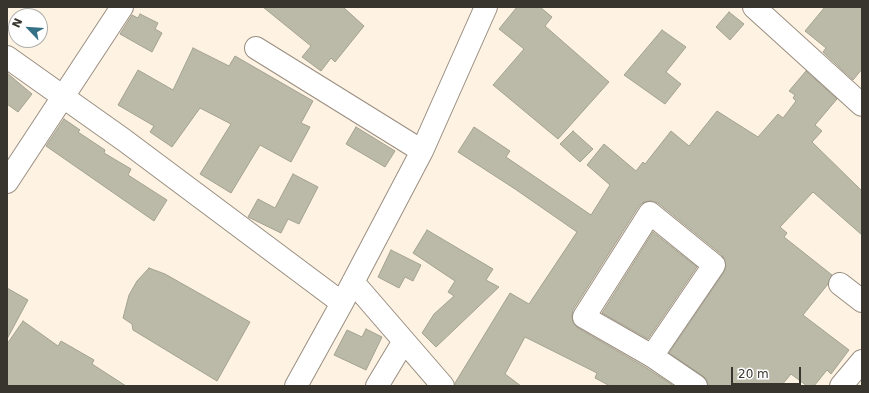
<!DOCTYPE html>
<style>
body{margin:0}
#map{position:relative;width:869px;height:393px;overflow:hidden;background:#fef2e3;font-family:"DejaVu Sans",sans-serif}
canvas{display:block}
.frame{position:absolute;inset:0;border:8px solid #38342e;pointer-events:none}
.north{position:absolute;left:8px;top:8px;width:40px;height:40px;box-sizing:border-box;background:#fff;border:1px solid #afaeab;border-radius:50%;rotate:295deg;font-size:11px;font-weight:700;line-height:16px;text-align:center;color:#38342e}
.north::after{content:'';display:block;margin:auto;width:14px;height:18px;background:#347187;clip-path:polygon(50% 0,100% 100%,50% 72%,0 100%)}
.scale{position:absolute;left:731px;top:367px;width:70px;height:18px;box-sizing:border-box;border:2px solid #38342e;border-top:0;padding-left:5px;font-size:12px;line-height:14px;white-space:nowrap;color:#38342e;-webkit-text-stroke:3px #fff;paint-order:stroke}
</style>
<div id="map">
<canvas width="869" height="393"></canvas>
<div class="frame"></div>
<div class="north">N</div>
<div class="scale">20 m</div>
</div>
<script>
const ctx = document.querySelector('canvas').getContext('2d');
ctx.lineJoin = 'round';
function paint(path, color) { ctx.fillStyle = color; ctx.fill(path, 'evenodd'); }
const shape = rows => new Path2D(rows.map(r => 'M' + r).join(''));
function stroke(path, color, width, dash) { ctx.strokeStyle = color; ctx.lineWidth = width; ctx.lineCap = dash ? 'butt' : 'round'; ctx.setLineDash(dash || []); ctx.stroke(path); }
const building = shape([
 [263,7,343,7,364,26,335,62,331,58,321,71,302,57,311,46,263,7],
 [517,7,540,7,552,17,545,26,609,82,558,139,493,85,524,49,499,29,517,7],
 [825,7,862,7,862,69,853,80,823,52,826,48,805,31,825,7],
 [729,12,744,24,730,40,716,27,729,12],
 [140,14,158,23,155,29,162,33,152,52,120,34,132,15,138,18,140,14],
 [662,30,686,47,666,72,681,84,665,104,624,75,662,30],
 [193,48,229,66,235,56,313,101,301,123,310,127,291,162,260,145,231,193,200,174,231,124,200,108,172,147,150,132,154,126,118,105,138,70,173,90,193,48],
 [806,71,837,99,815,125,822,131,812,142,862,191,862,235,813,192,780,227,787,233,784,237,832,275,828,284,803,315,849,350,831,374,827,370,814,386,807,386,791,374,781,386,708,386,707,380,703,376,669,353,724,272,726,266,722,255,658,203,651,201,644,202,639,206,573,310,572,317,573,323,578,328,645,367,674,386,610,386,595,378,597,373,525,337,505,374,521,386,455,386,455,383,510,293,529,304,577,232,515,189,458,152,474,127,510,151,506,157,591,215,610,185,587,165,604,144,636,171,643,162,645,164,671,131,689,146,717,111,758,137,778,114,783,118,796,101,793,98,795,95,789,91,806,71],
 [7,73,32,94,18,112,7,104,7,73],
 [64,119,80,130,78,132,105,150,104,153,131,169,128,175,167,200,154,221,46,146,64,119],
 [356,127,395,151,385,167,346,144,356,127],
 [573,131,593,149,580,162,560,144,573,131],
 [293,174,318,187,299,224,288,219,281,233,248,217,258,199,275,208,293,174],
 [427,230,493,269,486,280,499,287,436,347,422,333,434,314,454,296,448,292,455,281,413,253,427,230],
 [653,232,697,267,648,339,602,313,653,232],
 [391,250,421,265,413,281,405,277,399,288,378,277,391,250],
 [149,268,165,274,250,322,217,381,133,330,132,324,123,318,129,295,137,281,149,268],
 [7,288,28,300,7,339,7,288],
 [23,321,58,346,61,341,94,360,92,364,126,386,7,386,7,344,23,321],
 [366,329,382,337,366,370,334,355,347,330,362,337,366,329]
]);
paint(building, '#bbbaa9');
stroke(building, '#a3a291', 1);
const minor = shape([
 [754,7,862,105],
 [256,48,422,151],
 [7,57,124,140,342,303],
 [7,182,122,7],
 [353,282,443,386],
 [840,284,862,301],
 [652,356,714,265,650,213,584,317,652,356,696,386],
 [296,386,342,303,422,151,486,7],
 [377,386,404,341],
 [841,386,862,361]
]);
stroke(minor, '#998e80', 24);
stroke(minor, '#fff', 22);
</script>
